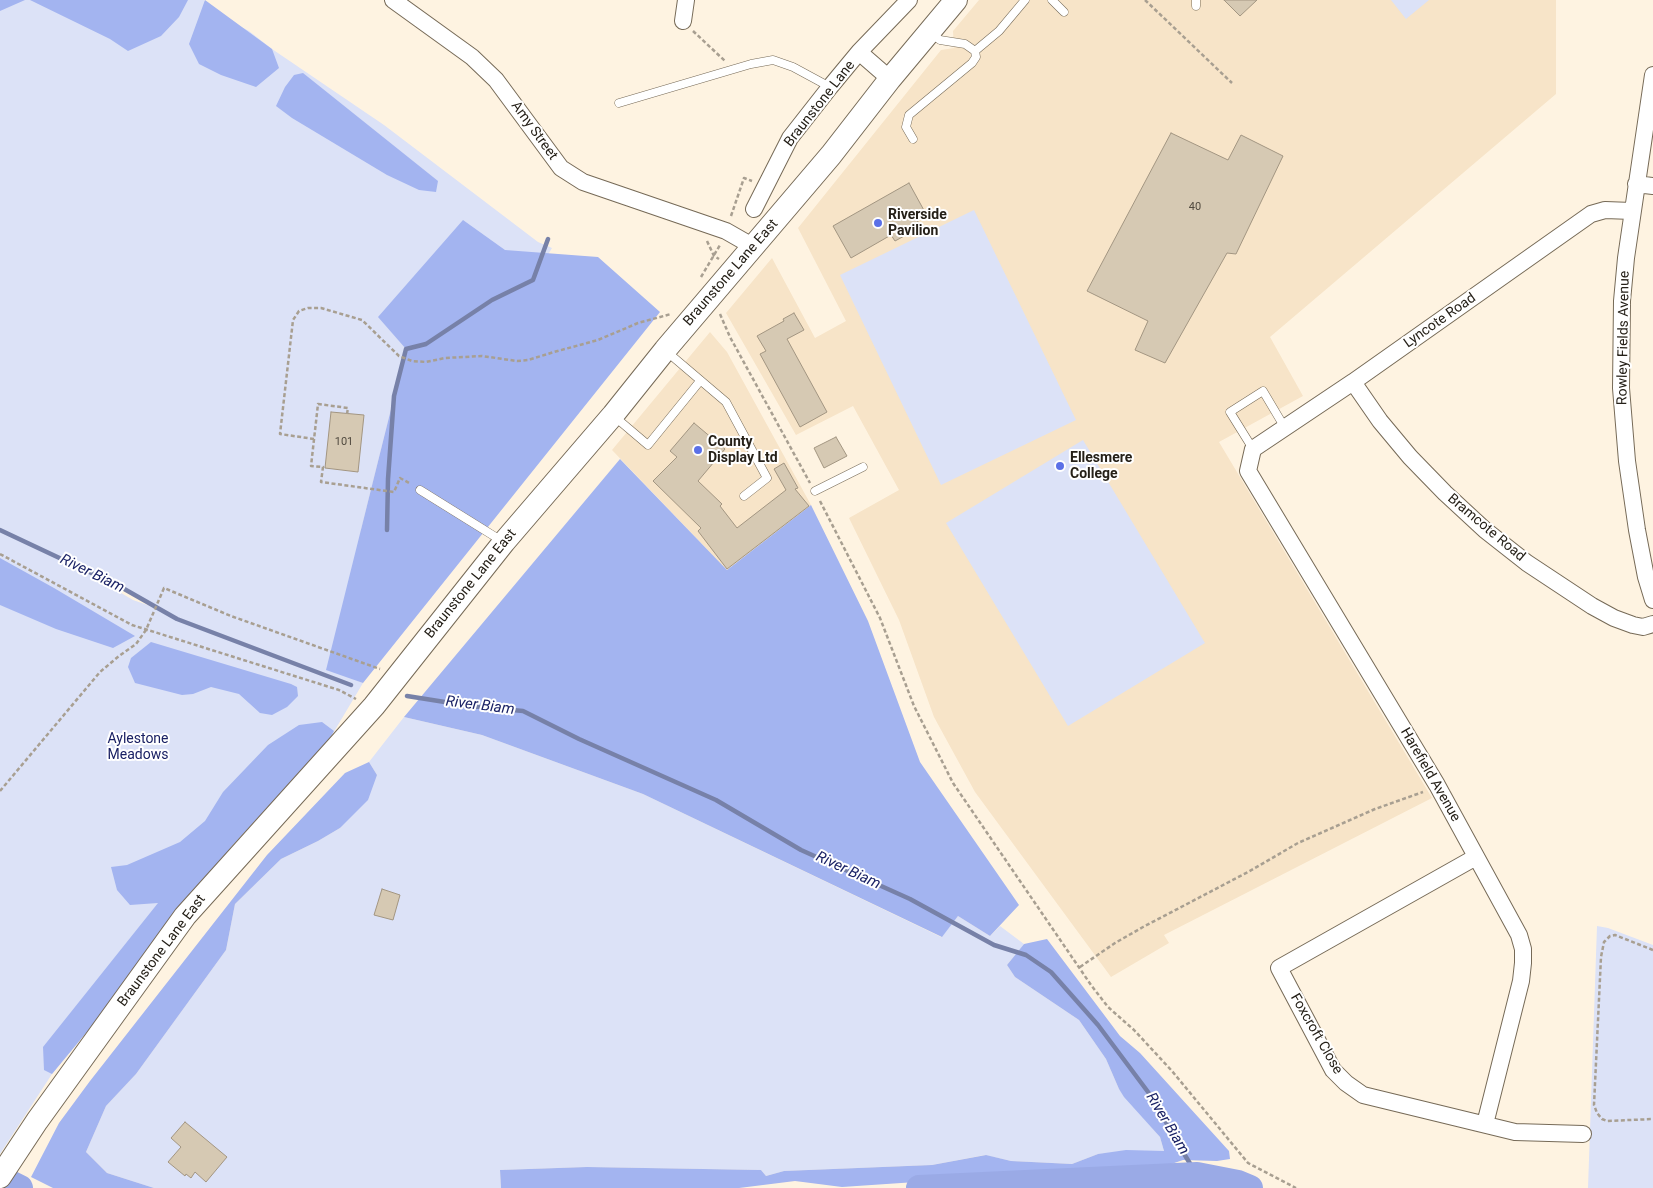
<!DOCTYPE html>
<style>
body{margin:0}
canvas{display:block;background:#fef3e1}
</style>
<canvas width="1653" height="1188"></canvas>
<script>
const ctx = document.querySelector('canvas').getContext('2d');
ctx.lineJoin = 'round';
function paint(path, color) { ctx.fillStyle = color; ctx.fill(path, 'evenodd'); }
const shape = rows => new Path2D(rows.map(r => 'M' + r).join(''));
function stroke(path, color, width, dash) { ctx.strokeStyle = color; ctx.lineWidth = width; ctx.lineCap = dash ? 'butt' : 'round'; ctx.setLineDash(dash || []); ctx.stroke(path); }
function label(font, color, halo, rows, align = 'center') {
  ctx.font = font + ' Roboto,sans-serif'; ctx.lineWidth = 4; ctx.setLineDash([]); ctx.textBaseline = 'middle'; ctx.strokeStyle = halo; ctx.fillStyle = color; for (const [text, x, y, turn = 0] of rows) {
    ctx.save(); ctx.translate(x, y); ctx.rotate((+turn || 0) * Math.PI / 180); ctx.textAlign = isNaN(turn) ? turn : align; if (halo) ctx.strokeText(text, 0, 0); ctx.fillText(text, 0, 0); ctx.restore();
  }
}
paint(shape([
 [979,0,1556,0,1556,94,1270,337,1303,396,1219,442,1432,798,1164,935,1169,943,1111,977,975,792,934,717,899,620,849,518,899,490,853,406,796,435,726,313,772,258,815,338,846,321,798,228,941,50,954,48,953,31],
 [710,332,727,352,811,505,727,570,612,450]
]), '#f7e4c8');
paint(shape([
 [0,0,204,0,230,21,249,31,272,49,384,125,538,242,552,248,533,280,406,349,361,530,353,679,363,683,329,740,232,846,129,981,52,1074,0,1154],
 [72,564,119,586,156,608,133,600],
 [1391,0,1429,0,1406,19],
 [974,210,1076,420,941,485,840,275],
 [1083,440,1205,643,1068,726,946,523],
 [404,717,482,735,643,794,941,937,958,916,990,936,1000,926,1024,944,1007,965,1015,977,1079,1020,1106,1059,1119,1089,1160,1137,1164,1151,1098,1154,1072,1164,1011,1161,985,1155,932,1165,784,1171,766,1176,761,1170,587,1167,500,1170,501,1188,154,1188,107,1173,86,1152,106,1106,136,1074,226,950,235,904,281,859,318,841,340,828,377,775,369,762],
 [1597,926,1608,928,1653,945,1653,1188,1588,1188]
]), '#dce2f7');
paint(shape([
 [0,0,25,0,0,11],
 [30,0,188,0,179,17,161,36,128,51,110,39],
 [205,0,272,49,279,68,256,87,221,75,199,64,189,44],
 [303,73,438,181,436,192,419,190,387,175,292,118,276,106,285,87,294,75],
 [463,220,505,250,598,257,660,312,363,683,326,670,406,349,378,317],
 [620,459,727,570,811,505,868,621,920,762,1019,905,990,936,958,916,942,937,643,794,482,735,404,717],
 [0,558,54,588,135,636,113,648,56,629,0,605],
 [151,642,291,684,297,687,298,696,287,707,272,715,260,713,239,694,211,687,193,694,182,695,135,683,128,667,131,658],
 [322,722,334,731,329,740,232,846,129,981,52,1074,44,1070,43,1047,158,903,130,905,117,890,111,867,127,865,180,842,205,821,223,792,268,745,299,725],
 [369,762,377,775,368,800,340,828,318,841,281,859,235,904,226,950,136,1074,106,1106,86,1152,107,1173,154,1188,53,1188,31,1177,59,1123,90,1081,267,855,345,773],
 [1047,939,1120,1036,1140,1053,1229,1151,1230,1159,1217,1161,1183,1160,1148,1172,1129,1174,1077,1175,978,1182,916,1182,842,1187,795,1181,739,1188,501,1188,500,1170,587,1167,761,1170,766,1176,784,1171,932,1165,986,1155,1011,1161,1072,1164,1098,1154,1126,1150,1164,1151,1160,1137,1124,1097,1119,1089,1106,1059,1079,1020,1015,977,1007,965,1024,944]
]), '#a3b4f0');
stroke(shape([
 [0,530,119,586,177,619,351,685],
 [387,530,388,479,394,396,406,349,426,344,492,300,533,280,548,239],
 [407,696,470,706,523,711,579,739,716,800,801,850,910,899,994,945,1026,955,1051,972,1098,1025,1157,1104,1172,1134,1197,1175]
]), '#7781a8', 4.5);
stroke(shape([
 [0,1178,20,1188],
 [919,1188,1197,1175,1238,1183,1250,1188]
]), '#9aaae6', 26);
const building = shape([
 [1224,0,1257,0,1240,16,1224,0],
 [1171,133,1228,160,1241,135,1283,156,1236,254,1227,253,1165,363,1135,350,1148,321,1087,291,1171,133],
 [909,183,926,214,917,220,921,227,895,241,891,235,851,258,833,226,909,183],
 [794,313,804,330,787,339,827,412,800,427,760,354,766,351,757,336,784,321,783,319,794,313],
 [331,412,364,415,358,472,325,468,331,412],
 [694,423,725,449,698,481,722,504,720,506,737,528,786,490,774,469,784,463,798,488,795,489,809,506,727,569,698,531,701,528,653,481,677,457,670,451,694,423],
 [836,437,847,456,824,468,814,448,836,437],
 [382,889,400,895,393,920,374,915,382,889],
 [185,1122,227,1157,206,1182,195,1172,191,1178,186,1174,185,1176,168,1162,181,1147,171,1138,185,1122]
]);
paint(building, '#d6c9b3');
stroke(building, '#a39682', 1);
const lane = shape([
 [1052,0,1064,12],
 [1196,0,1196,6],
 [931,33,940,40,965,44,975,51],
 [975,51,999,31,1025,0],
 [619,103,751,64,773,60,793,67,830,87],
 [913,139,906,127,909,115,972,63,976,57,975,51],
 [666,351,726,402,767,478,744,496],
 [615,417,648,445,700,381],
 [1253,449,1230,412,1263,391,1285,428],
 [420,490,502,541],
 [815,491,863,467]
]);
const street = shape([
 [393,0,472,57,496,80,561,168,583,182,726,231,754,247],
 [683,21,686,0],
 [859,52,890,79],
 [1653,75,1626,258,1622,301,1621,388,1627,461,1637,530,1646,577,1653,600],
 [1636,184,1653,186],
 [754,209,790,138,830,87,859,52,909,0],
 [1353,382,1380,421,1410,457,1445,493,1485,530,1527,563,1592,606,1614,618,1633,625,1643,627,1653,624],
 [1476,857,1279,968,1333,1070,1346,1083,1363,1095,1515,1132,1583,1134],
 [1485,1124,1521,981,1523,963,1523,949,1519,935,1437,785,1248,471,1253,449,1353,382,1591,214,1605,210,1632,211]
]);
const secondary = shape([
 [0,1177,37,1121,185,916,374,706,504,542,613,415,665,350,831,155,890,79,956,0]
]);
stroke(lane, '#766a57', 9);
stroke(street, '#766a57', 18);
stroke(secondary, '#766a57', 24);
stroke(shape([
 [1145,0,1232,83],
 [693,31,725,61],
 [731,216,744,178,752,181],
 [707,241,714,256,719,259],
 [701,277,720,245],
 [720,314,730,337,810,483],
 [347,414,348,408,318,404,311,466,323,467,321,482,394,492,400,478,411,484],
 [314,439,280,434,293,320,299,311,308,308,321,308,362,320,399,356,412,361,426,362,445,358,482,356,517,361,528,360,554,352,598,340,638,323,671,314],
 [820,501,880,618,914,706,953,783,1091,985,1108,1007,1134,1030,1172,1071,1248,1163,1296,1188],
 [0,554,132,625,339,690,356,699],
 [0,791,100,672,119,656,136,644,146,630,164,588,231,616,380,669],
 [1653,950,1615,935,1610,936,1604,942,1601,957,1594,1105,1597,1113,1602,1119,1607,1121,1653,1119],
 [1080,967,1115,943,1143,927,1248,872,1298,843,1375,809,1423,792]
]), '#a89f91', 2.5, [4, 2.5]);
stroke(lane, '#fff', 8);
stroke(street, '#fff', 16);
stroke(secondary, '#fff', 22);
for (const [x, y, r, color] of [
 [878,223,5,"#5b70e7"],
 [698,450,5,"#5b70e7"],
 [1060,466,5,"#5b70e7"]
]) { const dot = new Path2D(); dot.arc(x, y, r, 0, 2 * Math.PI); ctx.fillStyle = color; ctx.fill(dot); stroke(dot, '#fff', 2); }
label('11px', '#514a3f', null, [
 ["40",1195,207],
 ["101",344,442]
]);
label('14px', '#252018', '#fff', [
 ["Braunstone Lane",820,104,-52],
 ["Amy Street",534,131,54],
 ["Braunstone Lane East",731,273,-49],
 ["Lyncote Road",1440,321,-35],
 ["Rowley Fields Avenue",1624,338,-89],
 ["Bramcote Road",1486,528,40],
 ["Braunstone Lane East",471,584,-51],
 ["Harefield Avenue",1430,775,60],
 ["Braunstone Lane East",162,951,-53],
 ["Foxcroft Close",1316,1034,60]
]);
label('bold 14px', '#252018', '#fff', [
 ["Riverside",888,215],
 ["Pavilion",888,231],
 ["County",708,442],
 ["Display Ltd",708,458],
 ["Ellesmere",1070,458],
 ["College",1070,474]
], 'left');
label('14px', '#1a2164', '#fff', [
 ["Aylestone",138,739],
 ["Meadows",138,755]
]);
label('italic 15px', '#1b2366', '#fff', [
 ["River Biam",92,574,26],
 ["River Biam",480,706,7],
 ["River Biam",848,871,25],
 ["River Biam",1167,1124,59]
]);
</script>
